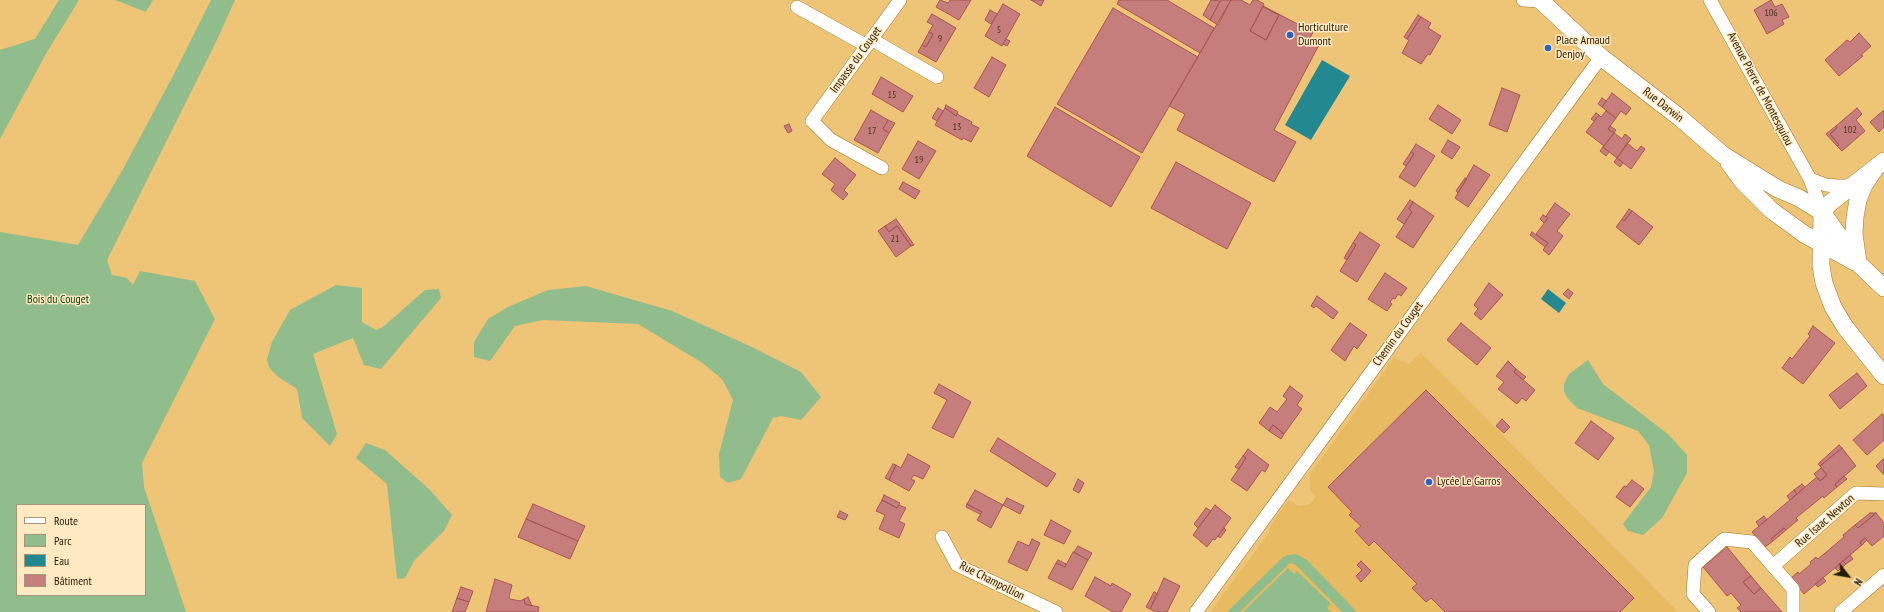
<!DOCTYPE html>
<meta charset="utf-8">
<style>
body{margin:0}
#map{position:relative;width:1884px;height:612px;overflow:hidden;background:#eec476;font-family:"PT Sans Narrow",sans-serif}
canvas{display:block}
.legend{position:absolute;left:16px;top:504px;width:130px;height:92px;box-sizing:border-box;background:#fee9c3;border:1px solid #a89776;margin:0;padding:5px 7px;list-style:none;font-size:12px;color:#271b03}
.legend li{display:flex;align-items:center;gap:8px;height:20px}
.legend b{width:20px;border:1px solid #a89776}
.north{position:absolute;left:1828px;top:556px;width:40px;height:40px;-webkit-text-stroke:3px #fee9c3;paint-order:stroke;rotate:121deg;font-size:11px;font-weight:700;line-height:16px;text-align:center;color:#271b03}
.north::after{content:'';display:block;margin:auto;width:14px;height:18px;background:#271b03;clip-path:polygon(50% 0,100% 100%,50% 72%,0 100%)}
</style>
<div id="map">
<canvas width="1884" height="612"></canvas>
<ul class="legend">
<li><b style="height:5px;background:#fff"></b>Route</li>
<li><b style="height:11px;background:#90bd8b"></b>Parc</li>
<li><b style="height:11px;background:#23888f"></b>Eau</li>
<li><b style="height:11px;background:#c57e7b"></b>Bâtiment</li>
</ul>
<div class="north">N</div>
</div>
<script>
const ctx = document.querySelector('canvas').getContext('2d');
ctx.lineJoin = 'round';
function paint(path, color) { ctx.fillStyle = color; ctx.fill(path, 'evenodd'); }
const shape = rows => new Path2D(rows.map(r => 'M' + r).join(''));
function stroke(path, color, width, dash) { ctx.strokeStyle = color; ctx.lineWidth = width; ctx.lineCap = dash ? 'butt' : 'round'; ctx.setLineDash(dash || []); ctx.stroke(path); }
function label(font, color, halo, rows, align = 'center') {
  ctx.font = font + ' "PT Sans Narrow",sans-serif'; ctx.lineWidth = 3; ctx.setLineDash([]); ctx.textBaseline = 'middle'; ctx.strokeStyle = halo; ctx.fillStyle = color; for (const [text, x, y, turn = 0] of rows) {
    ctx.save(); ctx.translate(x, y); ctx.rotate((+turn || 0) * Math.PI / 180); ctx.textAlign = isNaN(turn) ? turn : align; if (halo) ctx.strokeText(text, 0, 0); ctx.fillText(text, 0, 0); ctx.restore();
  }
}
paint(shape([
 [1421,353,1678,612,1210,612,1269,533,1270,526,1289,500,1298,506,1310,504,1316,497,1310,490,1310,474,1394,358,1405,362,1408,365]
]), '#e8bb63');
paint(shape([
 [59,0,79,0,47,52,0,139,0,50,35,39],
 [115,0,153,0,146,12],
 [211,0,235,0,215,44,107,260,112,275,127,278,133,285,140,271,195,281,215,319,142,463,144,487,186,612,0,612,0,232,78,245,122,171,174,74],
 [17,505,145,505,145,595,17,595],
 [336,285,362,288,362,322,376,330,383,327,425,290,439,289,441,298,381,369,364,365,353,338,313,354,337,434,330,446,302,418,297,389,277,376,269,367,267,359,272,342,290,310],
 [586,286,672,311,752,347,801,372,821,397,801,420,781,416,773,418,741,479,728,483,720,477,719,454,733,400,722,379,701,362,638,324,543,320,515,326,490,361,474,357,474,342,488,319,508,307,548,290],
 [1588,360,1603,384,1669,435,1687,455,1687,473,1662,518,1643,535,1628,531,1623,524,1651,487,1654,471,1649,445,1638,431,1577,408,1569,400,1564,392,1564,384,1569,374],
 [366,443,385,450,429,489,452,515,444,531,414,561,405,578,397,579,387,484,356,458],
 [1296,554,1307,560,1357,612,1342,612,1296,565,1290,563,1240,612,1227,612,1282,558,1287,555],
 [1288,568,1294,574,1297,571,1331,604,1327,608,1331,612,1243,612]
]), '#90bd8b');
paint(shape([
 [1322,60,1350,76,1311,140,1285,125],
 [1548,289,1566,303,1559,313,1541,299]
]), '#23888f');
const building = shape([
 [940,0,948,3,950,0,971,0,959,20,936,7,940,0],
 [1031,0,1044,0,1041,6,1031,0],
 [1119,0,1167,0,1214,28,1200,53,1117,4,1119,0],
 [1211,0,1220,1,1210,20,1203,15,1211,0],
 [1221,0,1231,0,1218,25,1210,20,1221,0],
 [1231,0,1241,0,1250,5,1253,0,1257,0,1264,4,1250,31,1266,40,1279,15,1263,6,1313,32,1310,38,1320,43,1274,130,1296,142,1274,182,1177,130,1185,114,1169,106,1231,0],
 [1771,0,1775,7,1782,4,1789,17,1782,20,1784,24,1767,34,1754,10,1771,0],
 [1003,4,1020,14,1002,46,985,36,1003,4],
 [1263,7,1279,15,1266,40,1250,31,1263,7],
 [1113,8,1198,57,1142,153,1057,104,1113,8],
 [990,10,997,14,991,24,985,20,990,10],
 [932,14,956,28,936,62,918,52,922,45,926,47,933,34,929,32,933,25,927,22,932,14],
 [1418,15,1421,17,1407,39,1404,37,1418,15],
 [1421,17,1431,23,1428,28,1441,36,1430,55,1428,54,1421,64,1402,53,1409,40,1407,39,1421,17],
 [929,32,933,34,926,47,922,45,929,32],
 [1859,33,1871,46,1861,55,1863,56,1839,76,1825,60,1847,40,1850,42,1859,33],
 [1006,39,1010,41,1007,46,1003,44,1006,39],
 [992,57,1006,65,989,97,974,88,992,57],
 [881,77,913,96,903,112,872,94,881,77],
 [1502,88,1520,95,1507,132,1489,125,1502,88],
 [1612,93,1631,108,1626,115,1621,111,1616,118,1602,107,1612,93],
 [1602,98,1606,101,1602,107,1598,104,1602,98],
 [946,105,958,112,956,116,945,108,946,105],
 [1438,105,1461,120,1452,134,1429,119,1438,105],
 [1055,107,1140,157,1111,207,1027,156,1055,107],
 [938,108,943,111,937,121,932,118,938,108],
 [945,108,952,112,953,114,956,116,957,114,972,122,971,124,979,128,971,142,963,138,962,140,935,125,945,108],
 [1857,108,1862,114,1856,120,1865,131,1842,151,1837,146,1839,145,1830,134,1837,128,1836,126,1857,108],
 [871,110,888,120,883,129,889,133,878,153,854,140,871,110],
 [1884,110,1884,127,1879,132,1870,122,1884,110],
 [1606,111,1616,118,1608,129,1614,133,1604,146,1586,132,1599,115,1601,117,1606,111],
 [1596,113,1599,115,1594,121,1591,119,1596,113],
 [888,120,895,123,889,133,883,129,888,120],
 [789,124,792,131,788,133,784,126,789,124],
 [1610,126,1616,130,1614,133,1608,129,1610,126],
 [1836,126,1837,128,1830,134,1839,145,1837,146,1826,134,1836,126],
 [1614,133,1622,139,1625,134,1631,139,1617,158,1603,147,1614,133],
 [1448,140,1460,147,1452,159,1441,152,1448,140],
 [918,141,936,151,919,179,902,169,918,141],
 [1627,143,1637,151,1641,146,1645,149,1631,169,1617,158,1627,143],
 [1416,144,1435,156,1415,187,1399,177,1414,154,1411,152,1416,144],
 [1603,147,1609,152,1606,156,1600,151,1603,147],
 [1411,152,1414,154,1406,166,1403,164,1411,152],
 [835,158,856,175,844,190,848,194,843,200,831,190,835,184,822,174,835,158],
 [1617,158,1623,163,1620,167,1614,162,1617,158],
 [1176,162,1251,203,1227,249,1151,208,1176,162],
 [1474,165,1490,175,1468,207,1455,198,1474,165],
 [1465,178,1467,179,1458,193,1456,191,1465,178],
 [903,182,920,191,915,199,899,189,903,182],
 [1410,200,1413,202,1409,209,1412,212,1404,224,1397,219,1410,200],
 [1413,202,1434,216,1413,248,1396,237,1412,212,1409,209,1413,202],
 [1555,203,1570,214,1557,231,1563,236,1549,255,1543,250,1548,243,1536,234,1548,218,1546,216,1555,203],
 [1629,209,1632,211,1624,221,1622,219,1629,209],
 [1632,211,1653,227,1639,245,1616,227,1622,219,1624,221,1632,211],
 [1543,215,1548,218,1544,223,1540,219,1543,215],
 [896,219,914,245,911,246,897,226,889,232,885,226,896,219],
 [885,226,889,232,897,226,911,246,896,257,878,231,885,226],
 [1360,232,1380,245,1357,282,1340,271,1356,245,1353,243,1360,232],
 [1532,232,1548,243,1545,247,1530,235,1532,232],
 [1353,243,1356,245,1347,260,1344,258,1353,243],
 [1385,273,1407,288,1401,296,1398,294,1395,299,1393,298,1390,302,1392,304,1387,311,1368,299,1385,273],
 [1489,283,1503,295,1481,320,1474,314,1478,309,1474,305,1489,283],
 [1568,289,1573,293,1569,299,1563,294,1568,289],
 [1317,296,1338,312,1333,319,1316,306,1314,308,1311,306,1317,296],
 [1350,323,1367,335,1357,349,1354,346,1345,361,1331,350,1350,323],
 [1461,323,1491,348,1477,365,1447,340,1461,323],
 [1813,326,1835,343,1803,384,1782,368,1790,357,1792,359,1810,336,1808,334,1813,326],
 [1508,361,1516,369,1514,372,1535,390,1526,401,1522,398,1517,404,1498,389,1504,382,1496,376,1508,361],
 [1516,369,1526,377,1523,380,1514,372,1516,369],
 [1857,373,1867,386,1840,409,1829,395,1857,373],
 [939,384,971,402,953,438,932,428,947,400,934,393,939,384],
 [1290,386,1303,396,1297,405,1302,409,1284,434,1273,425,1269,431,1259,423,1270,407,1277,412,1287,399,1283,396,1290,386],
 [1426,390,1634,598,1620,612,1445,612,1431,598,1426,602,1412,588,1417,584,1374,541,1369,546,1355,531,1361,526,1349,515,1352,512,1328,487,1426,390],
 [1882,414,1884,416,1884,440,1867,455,1853,440,1882,414],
 [1502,419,1510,427,1504,433,1496,426,1502,419],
 [1591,421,1614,438,1598,460,1575,443,1591,421],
 [1273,425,1284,434,1281,439,1269,431,1273,425],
 [998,438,1056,474,1047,487,990,451,998,438],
 [1839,445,1842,448,1820,466,1818,464,1839,445],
 [1842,448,1856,466,1835,484,1837,487,1824,498,1823,496,1802,513,1796,518,1798,520,1786,530,1784,528,1771,539,1773,541,1765,547,1752,532,1817,477,1820,481,1827,475,1820,466,1842,448],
 [1248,449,1269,465,1265,472,1262,470,1247,491,1231,480,1246,458,1243,456,1248,449],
 [908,454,930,466,923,479,914,475,911,479,915,481,909,491,889,480,896,465,901,468,908,454],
 [1243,456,1246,458,1239,469,1235,467,1243,456],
 [1884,458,1884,475,1876,466,1884,458],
 [893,464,896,465,889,480,885,478,893,464],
 [1821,468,1827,475,1820,481,1814,474,1821,468],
 [1844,476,1847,479,1837,487,1835,484,1844,476],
 [1078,479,1084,483,1079,493,1073,490,1078,479],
 [1632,480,1644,489,1630,507,1616,497,1624,486,1626,487,1632,480],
 [1802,484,1805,487,1797,494,1794,490,1802,484],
 [975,490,1003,505,991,528,977,520,982,512,967,504,975,490],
 [1794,490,1797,494,1790,500,1787,496,1794,490],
 [884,495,900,503,897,508,882,500,884,495],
 [1007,498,1024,506,1020,514,1003,505,1007,498],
 [882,500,897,508,899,505,906,508,899,521,905,524,899,538,879,529,885,515,876,511,882,500],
 [533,504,585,526,578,541,526,519,533,504],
 [967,504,982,512,980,514,966,507,967,504],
 [1215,505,1231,518,1215,540,1213,539,1207,547,1193,535,1215,505],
 [1206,508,1211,511,1198,528,1194,524,1206,508],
 [840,511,848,515,845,520,837,517,840,511],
 [1870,513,1876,513,1858,528,1855,525,1870,513],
 [1876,513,1884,523,1884,536,1872,546,1865,538,1860,542,1862,545,1804,594,1791,578,1798,572,1799,574,1811,564,1810,562,1816,557,1818,559,1844,537,1843,535,1855,525,1858,528,1876,513],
 [1764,516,1767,520,1759,526,1756,522,1764,516],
 [526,519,578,541,570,559,518,537,526,519],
 [1051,520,1071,531,1064,544,1044,535,1051,520],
 [1224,528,1226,530,1220,538,1218,536,1224,528],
 [1784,528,1786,530,1773,541,1771,539,1784,528],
 [1865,538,1867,540,1862,545,1860,542,1865,538],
 [1032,539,1040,543,1027,571,1008,562,1018,541,1029,546,1032,539],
 [1078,546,1092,553,1088,560,1074,552,1078,546],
 [1727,547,1751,576,1743,582,1754,594,1761,588,1782,612,1741,612,1737,608,1741,605,1731,593,1727,596,1703,567,1727,547],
 [1073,552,1088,560,1072,590,1048,578,1056,563,1065,567,1073,552],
 [1850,555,1853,559,1846,564,1843,561,1850,555],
 [1058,560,1066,564,1065,567,1056,563,1058,560],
 [1361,561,1371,571,1361,582,1356,576,1362,570,1357,565,1361,561],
 [1843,561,1846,564,1838,571,1835,568,1843,561],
 [1751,576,1761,588,1754,594,1743,582,1751,576],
 [1095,577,1111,586,1112,583,1131,594,1121,612,1113,612,1085,596,1095,577],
 [1164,578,1180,586,1167,612,1155,612,1150,609,1164,578],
 [1823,578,1826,581,1818,587,1815,584,1823,578],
 [495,579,512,585,509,597,510,599,520,601,524,599,525,604,539,607,538,612,486,612,495,579],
 [461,587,473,591,469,602,457,598,461,587],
 [1154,592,1158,594,1150,609,1146,607,1154,592],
 [528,597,532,606,525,604,524,599,528,597],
 [457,598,469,602,465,612,452,612,457,598]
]);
paint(building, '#c57e7b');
stroke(building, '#a85655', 1);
const minor = shape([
 [1523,0,1541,1],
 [1710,0,1810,179,1822,212],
 [797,7,867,46],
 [871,39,937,77],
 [882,168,831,140,812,121,900,0],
 [1810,179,1826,185,1837,186,1849,186,1855,183],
 [942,537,957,565,1056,612],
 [1773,566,1856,493,1884,494],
 [1196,612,1601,57],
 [1709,612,1693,594,1695,565,1724,539,1752,542,1793,589,1793,612],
 [1841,612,1884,575]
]);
const tertiary = shape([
 [1540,0,1601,57,1679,117,1723,155,1778,189,1799,198,1822,212,1859,264,1884,288],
 [1729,163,1743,182,1771,210,1804,234,1855,262],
 [1822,212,1821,266,1824,283,1833,307,1845,327,1884,376],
 [1822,212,1830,203,1884,161],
 [1858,262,1854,234,1855,217,1858,200,1864,185,1874,170]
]);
stroke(minor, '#9e7724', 14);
stroke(tertiary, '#9e7724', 18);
stroke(minor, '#fff', 13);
stroke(tertiary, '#fff', 17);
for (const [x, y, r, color] of [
 [1290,35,4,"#285fcc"],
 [1548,48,4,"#285fcc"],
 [1429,482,4,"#285fcc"]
]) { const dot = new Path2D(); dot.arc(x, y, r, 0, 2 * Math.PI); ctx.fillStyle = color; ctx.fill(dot); stroke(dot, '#fee9c3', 1.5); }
label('10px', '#4e3421', null, [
 ["106",1771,13],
 ["5",999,30],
 ["9",940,39],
 ["15",892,95],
 ["13",957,127],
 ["102",1850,130],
 ["17",872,131],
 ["19",919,160],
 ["21",895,239]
]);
label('12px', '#271b03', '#fee9c3', [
 ["Horticulture",1298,28],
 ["Dumont",1298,42],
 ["Place Arnaud",1556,41],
 ["Denjoy",1556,55],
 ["Lycée Le Garros",1437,482]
], 'left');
label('12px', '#271b03', '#fee9c3', [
 ["Impasse du Couget",856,60,-54],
 ["Avenue Pierre de Montesquiou",1760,89,62],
 ["Rue Darwin",1663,105,38],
 ["Chemin du Couget",1398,334,-54],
 ["Rue Isaac Newton",1825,521,-41],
 ["Rue Champollion",992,581,27]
]);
label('12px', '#073905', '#fee9c3', [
 ["Bois du Couget",58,300]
]);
</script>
